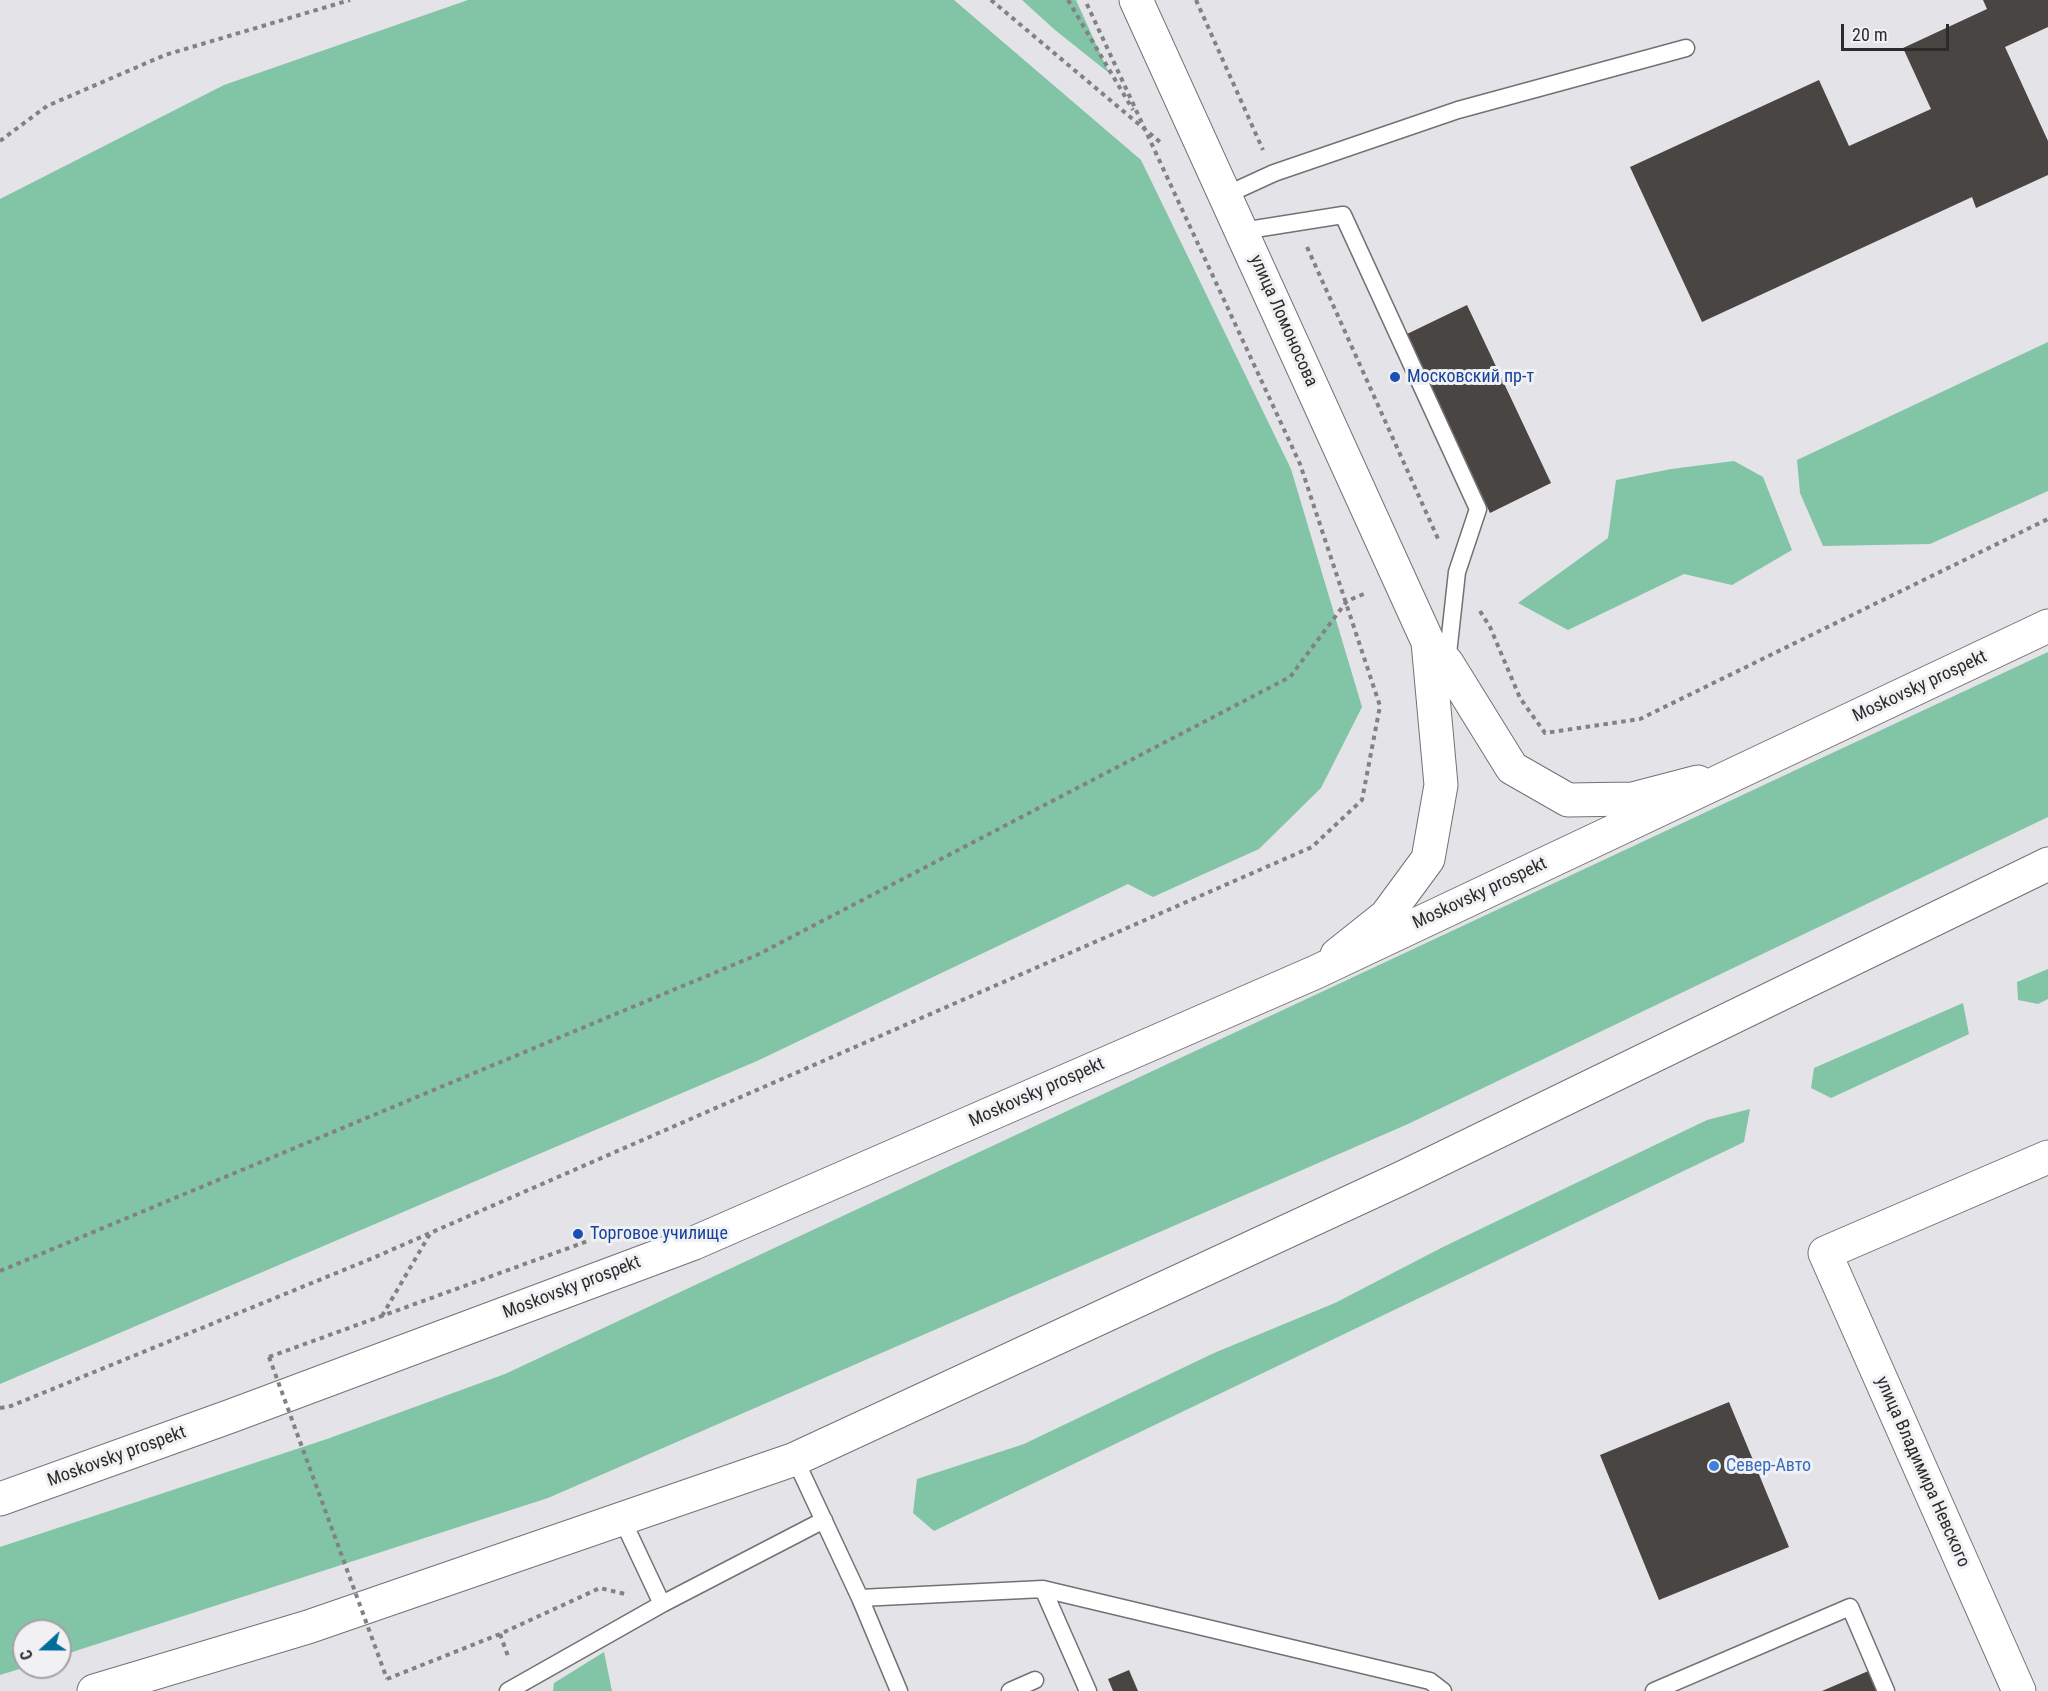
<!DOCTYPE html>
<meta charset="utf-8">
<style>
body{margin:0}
#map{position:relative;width:2048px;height:1691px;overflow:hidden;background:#e4e3e7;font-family:"Roboto Condensed",sans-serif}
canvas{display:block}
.north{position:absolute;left:12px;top:1619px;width:60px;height:60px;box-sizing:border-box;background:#f1f1f4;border:2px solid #a2a2a4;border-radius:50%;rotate:249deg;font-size:16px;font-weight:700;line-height:24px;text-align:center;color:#2b2b2c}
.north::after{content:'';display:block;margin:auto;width:21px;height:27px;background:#006c99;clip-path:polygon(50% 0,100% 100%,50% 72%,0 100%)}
.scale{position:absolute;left:1841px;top:24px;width:108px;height:27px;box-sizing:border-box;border:3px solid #2b2b2c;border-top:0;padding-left:8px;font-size:18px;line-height:21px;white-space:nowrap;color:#2b2b2c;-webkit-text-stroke:4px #f1f1f4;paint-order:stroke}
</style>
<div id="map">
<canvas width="2048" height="1691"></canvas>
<div class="north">С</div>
<div class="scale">20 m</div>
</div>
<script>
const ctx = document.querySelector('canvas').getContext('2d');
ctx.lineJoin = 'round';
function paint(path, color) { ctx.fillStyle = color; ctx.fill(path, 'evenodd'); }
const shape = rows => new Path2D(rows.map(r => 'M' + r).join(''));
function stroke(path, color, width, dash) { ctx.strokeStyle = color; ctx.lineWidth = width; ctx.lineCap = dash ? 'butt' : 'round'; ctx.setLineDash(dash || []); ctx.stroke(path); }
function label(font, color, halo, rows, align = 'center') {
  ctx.font = font + ' "Roboto Condensed",sans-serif'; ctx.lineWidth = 6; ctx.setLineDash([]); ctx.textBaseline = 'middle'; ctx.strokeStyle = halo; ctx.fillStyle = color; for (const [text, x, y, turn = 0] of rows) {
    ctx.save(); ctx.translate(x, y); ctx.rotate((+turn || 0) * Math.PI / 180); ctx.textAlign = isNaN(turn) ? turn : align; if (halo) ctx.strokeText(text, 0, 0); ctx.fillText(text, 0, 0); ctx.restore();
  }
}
paint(shape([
 [468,0,954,0,1141,160,1291,469,1362,707,1321,788,1259,849,1153,897,1128,884,757,1061,0,1384,0,199,224,85],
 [1022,0,1076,0,1109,73,1055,30],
 [2048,342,2048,491,1930,544,1823,546,1800,493,1797,460],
 [1734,461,1763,477,1792,550,1732,585,1684,574,1568,630,1518,603,1608,538,1616,480,1671,469],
 [2048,652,2048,817,1408,1124,548,1498,60,1656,60,1631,24,1631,24,1667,26,1667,0,1675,0,1547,327,1439,505,1374],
 [2048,969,2048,999,2038,1004,2018,1000,2017,982],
 [1963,1003,1969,1034,1831,1098,1811,1088,1814,1068],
 [1750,1109,1744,1142,934,1531,913,1513,917,1479,1024,1444,1214,1353,1335,1303,1443,1247,1707,1120],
 [604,1652,612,1691,553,1691,554,1683]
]), '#81c5a6');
paint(shape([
 [1983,0,2048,0,2048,27,2005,47,2048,141,2048,175,1976,208,1972,197,1702,322,1630,167,1819,80,1849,146,1931,109,1903,48,1987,9],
 [1467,305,1551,483,1490,513,1407,334],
 [1729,1402,1789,1547,1659,1600,1600,1455],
 [1873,1669,1882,1691,1822,1691],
 [1129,1670,1138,1691,1113,1691,1108,1679]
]), '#484543');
const lane = shape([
 [1226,195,1274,173,1458,110,1686,48],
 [1242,231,1343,215,1478,509,1457,572,1447,663],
 [795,1459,860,1598,1043,1589,1430,1681,1443,1691],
 [622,1519,662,1604],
 [1043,1589,1088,1691],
 [860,1598,899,1691],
 [508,1691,662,1604,824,1520],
 [1010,1691,1035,1680],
 [1654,1691,1850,1607,1886,1691]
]);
const street = shape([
 [2019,1691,1825,1253,2048,1157]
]);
const secondary = shape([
 [1136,0,1428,642,1447,663,1512,768,1568,800,1633,799,1698,782],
 [1337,955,1386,916,1428,859,1441,785,1428,642]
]);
const primary = shape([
 [0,1499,231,1416,694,1243,1316,972,2048,626],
 [94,1691,308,1627,795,1459,1402,1178,2048,864]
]);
stroke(lane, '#727174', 19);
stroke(street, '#727174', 35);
stroke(secondary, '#727174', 35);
stroke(primary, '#727174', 35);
stroke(shape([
 [991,0,1160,142],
 [1068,0,1133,110],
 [1196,0,1263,150],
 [0,141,47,106,165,55,350,0],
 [1307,247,1439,541],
 [1480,611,1490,627,1520,698,1545,733,1640,719,2048,519],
 [0,1271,757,955,1290,677,1347,601,1366,593],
 [382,1316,431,1232],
 [269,1357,588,1241],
 [0,1408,11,1406,373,1258,1312,847,1362,800,1380,706,1300,464,1085,0],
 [500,1634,509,1659],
 [387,1679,500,1634,600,1588,625,1594]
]), '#828184', 4, [4.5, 4.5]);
stroke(lane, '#fff', 16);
stroke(street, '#fff', 33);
stroke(secondary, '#fff', 33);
stroke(primary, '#fff', 33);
stroke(shape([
 [269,1357,387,1679]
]), '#828184', 4, [4.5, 4.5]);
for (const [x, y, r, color] of [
 [1395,377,6,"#1a4fb4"],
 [578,1234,6,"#1a4fb4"],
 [1714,1466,6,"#3f7fe0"]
]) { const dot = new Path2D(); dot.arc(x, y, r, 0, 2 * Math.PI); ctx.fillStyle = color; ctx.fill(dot); stroke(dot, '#f1f1f4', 2); }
label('18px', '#2b2b2c', '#f1f1f4', [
 ["улица Ломоносова",1283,321,66],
 ["Moskovsky prospekt",1920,687,-25],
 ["Moskovsky prospekt",1480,894,-25],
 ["Moskovsky prospekt",1037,1093,-24],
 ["Moskovsky prospekt",572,1288,-21],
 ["Moskovsky prospekt",117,1457,-20],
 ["улица Владимира Невского",1922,1472,66]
]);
label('18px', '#164399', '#f1f1f4', [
 ["Московский пр-т",1407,377],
 ["Торговое училище",590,1234]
], 'left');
label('18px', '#366cbe', '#f1f1f4', [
 ["Север-Авто",1726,1466]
], 'left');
</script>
